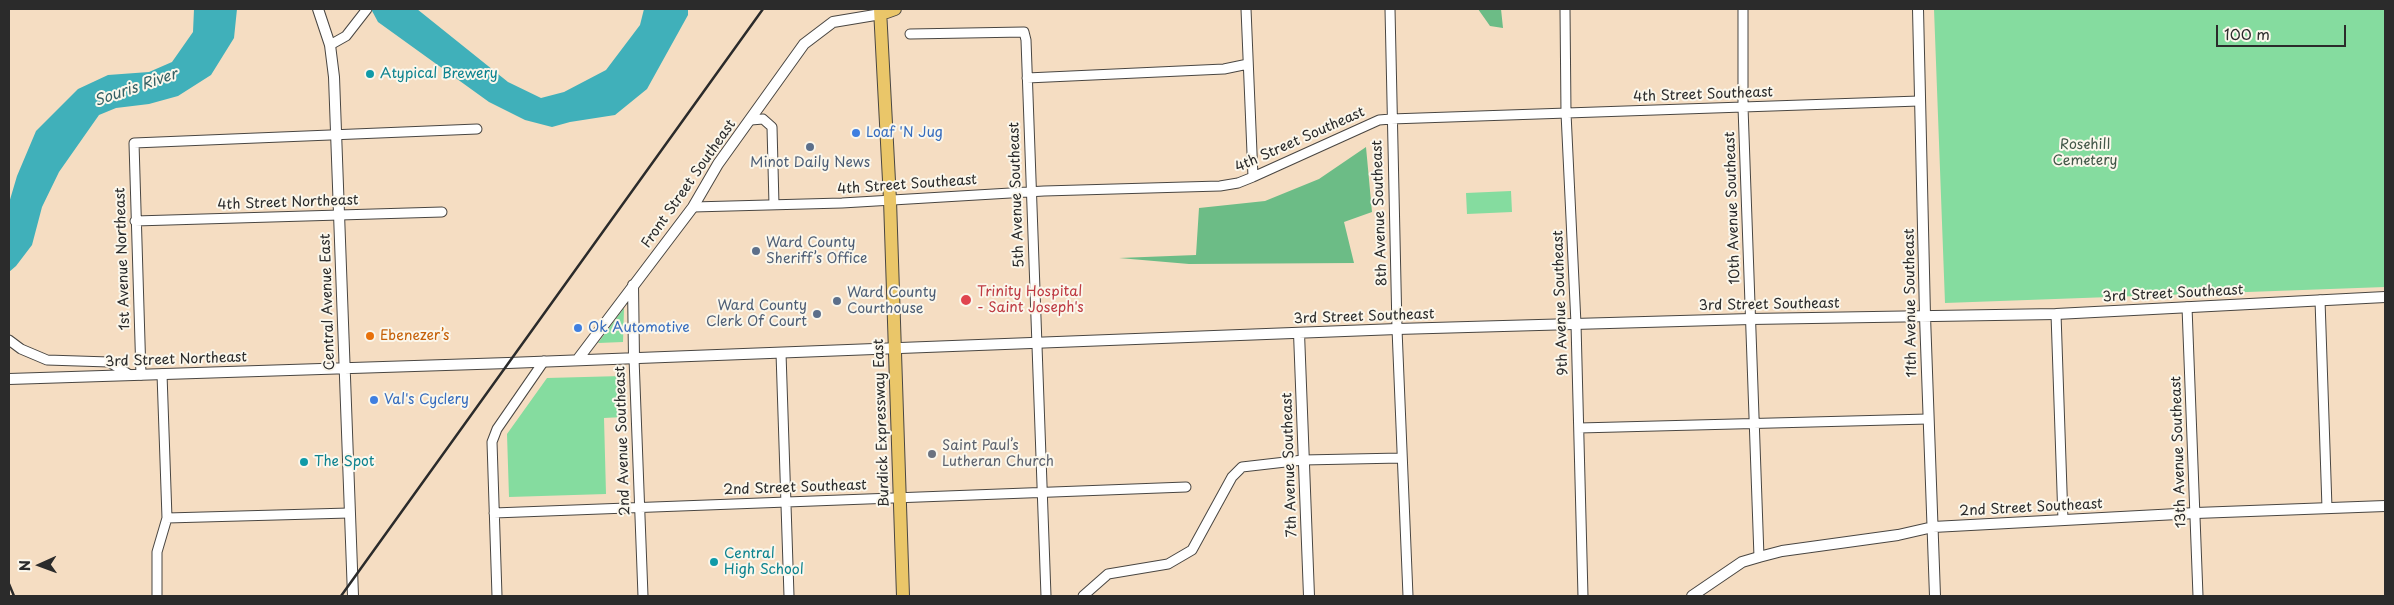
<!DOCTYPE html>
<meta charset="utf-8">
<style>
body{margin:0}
#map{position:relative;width:2394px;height:605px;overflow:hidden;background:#f5ddc2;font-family:"Playpen Sans",sans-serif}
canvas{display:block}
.frame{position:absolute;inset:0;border:10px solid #2b2b2b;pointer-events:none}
.north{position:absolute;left:15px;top:540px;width:50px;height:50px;-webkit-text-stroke:4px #fbf7ec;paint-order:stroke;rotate:268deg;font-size:14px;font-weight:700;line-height:20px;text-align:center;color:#2b2b2b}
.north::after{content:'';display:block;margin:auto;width:18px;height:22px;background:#2b2b2b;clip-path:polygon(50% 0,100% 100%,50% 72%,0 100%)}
.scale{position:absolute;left:2216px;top:25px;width:130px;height:22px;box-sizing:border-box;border:2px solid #2b2b2b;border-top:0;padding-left:6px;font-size:15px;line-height:18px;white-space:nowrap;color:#2b2b2b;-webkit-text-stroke:4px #fbf7ec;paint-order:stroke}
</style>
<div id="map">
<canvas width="2394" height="605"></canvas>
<div class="frame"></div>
<div class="north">N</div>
<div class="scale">100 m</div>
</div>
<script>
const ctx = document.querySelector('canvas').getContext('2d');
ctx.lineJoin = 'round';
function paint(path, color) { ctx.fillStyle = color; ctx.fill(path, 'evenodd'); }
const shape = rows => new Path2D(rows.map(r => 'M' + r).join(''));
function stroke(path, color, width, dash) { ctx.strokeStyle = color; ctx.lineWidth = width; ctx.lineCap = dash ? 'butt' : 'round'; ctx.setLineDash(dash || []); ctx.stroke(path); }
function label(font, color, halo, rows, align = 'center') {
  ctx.font = font + ' "Playpen Sans",sans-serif'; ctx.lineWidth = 4; ctx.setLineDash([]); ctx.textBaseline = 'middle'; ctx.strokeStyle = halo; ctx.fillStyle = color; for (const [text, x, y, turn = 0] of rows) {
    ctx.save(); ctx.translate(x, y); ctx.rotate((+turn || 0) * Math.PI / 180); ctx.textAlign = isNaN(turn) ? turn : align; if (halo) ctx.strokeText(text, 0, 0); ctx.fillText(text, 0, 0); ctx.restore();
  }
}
paint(shape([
 [1934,9,2385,9,2385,287,1945,303],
 [1511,191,1512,212,1467,214,1466,193],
 [624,308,623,342,598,343],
 [622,376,623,417,604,418,606,494,509,497,507,434,547,378]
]), '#85dc9f');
paint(shape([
 [1478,9,1501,9,1503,28,1490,26],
 [1366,147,1372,212,1344,222,1354,263,1189,264,1119,258,1196,255,1199,208,1265,201,1319,179]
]), '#6cbc86');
paint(shape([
 [194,9,237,9,234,38,211,75,178,96,149,104,116,108,99,115,59,172,42,207,32,245,16,266,9,272,9,203,17,176,36,131,78,89,108,75,149,72,172,62,193,32],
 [371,9,417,9,508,82,541,98,564,92,606,70,640,25,644,9,688,9,688,15,647,89,615,115,570,122,552,127,525,120,489,102,378,22]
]), '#40b0ba');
const minor = shape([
 [1246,9,1253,177],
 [1390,9,1397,329,1408,596],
 [1565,9,1566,113,1576,324,1583,596],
 [1743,9,1743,107,1759,557],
 [910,34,1024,32,1026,40,1046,596],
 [330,45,346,36,367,9],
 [1027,78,1224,69,1248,64],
 [751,120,763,119,772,127,774,205],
 [693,207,842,203,1044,191,1220,186,1238,183,1253,177,1379,120,1391,119,1919,101],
 [135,221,442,212],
 [2320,300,2327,508],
 [2187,307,2198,596],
 [2056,314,2063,520],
 [9,340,21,349,47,360,109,362,130,375],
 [781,353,789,596],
 [634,358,643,596],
 [141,375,134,143,477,129],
 [1579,428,1928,419],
 [494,513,1186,487],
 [167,518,349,513],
 [157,596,157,552,167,518,162,374],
 [497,596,492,442,497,429,544,361],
 [1083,596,1108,574,1168,564,1192,550,1232,477,1242,467,1303,460,1401,458]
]);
const tertiary = shape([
 [318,9,330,45,334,77,353,596],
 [1918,9,1925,316,1935,596],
 [633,285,634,358],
 [1299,333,1309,596],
 [578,359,693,207,718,164,804,44,833,22,881,14],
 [9,379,508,363,1397,329,1751,319,2056,314,2385,297],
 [1692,596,1742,562,1759,557,1782,551,1898,535,1933,527,2196,513,2385,506]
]);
const primary = shape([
 [880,9,890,200,903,596],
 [881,14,895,9]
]);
stroke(minor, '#494642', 11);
stroke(tertiary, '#494642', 12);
stroke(primary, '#494642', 14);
stroke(minor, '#fff', 9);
stroke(tertiary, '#fff', 10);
stroke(primary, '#eac669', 12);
stroke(shape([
 [9,584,14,596],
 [341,596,763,9]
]), '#2b2b2b', 2.5);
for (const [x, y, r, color] of [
 [370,74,5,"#0f9aa8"],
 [856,133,5,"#3f7fe0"],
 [810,147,5,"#5c6f8a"],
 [756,251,5,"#5c6f8a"],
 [966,300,6,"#e0444e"],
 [837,301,5,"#5c6f8a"],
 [817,314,5,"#5c6f8a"],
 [578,328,5,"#3f7fe0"],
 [370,336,5,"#e8710a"],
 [374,400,5,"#3f7fe0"],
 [932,454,5,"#6b7280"],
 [304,462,5,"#0f9aa8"],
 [714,562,5,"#0f9aa8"]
]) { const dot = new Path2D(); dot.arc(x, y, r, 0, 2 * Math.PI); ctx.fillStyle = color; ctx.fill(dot); stroke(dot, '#fbf7ec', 2); }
label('14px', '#0d838f', '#fbf7ec', [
 ["Atypical Brewery",380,74],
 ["The Spot",314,462],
 ["Central",724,554],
 ["High School",724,570]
], 'left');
label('14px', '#2b2b2b', '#fbf7ec', [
 ["4th Street Southeast",1703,95,-2],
 ["4th Street Southeast",1300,140,-24],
 ["Front Street Southeast",689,184,-55],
 ["4th Street Southeast",907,185,-4],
 ["5th Avenue Southeast",1017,195,-92],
 ["4th Street Northeast",288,203,-2],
 ["10th Avenue Southeast",1733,208,-92],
 ["8th Avenue Southeast",1380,213,-92],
 ["1st Avenue Northeast",123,259,-92],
 ["3rd Street Southeast",2173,294,-3],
 ["Central Avenue East",328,302,-92],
 ["9th Avenue Southeast",1561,303,-92],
 ["11th Avenue Southeast",1911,303,-91],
 ["3rd Street Southeast",1769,305,-1],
 ["3rd Street Southeast",1364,317,-2],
 ["3rd Street Northeast",176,360,-2],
 ["Burdick Expressway East",882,423,-92],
 ["2nd Avenue Southeast",623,441,-92],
 ["13th Avenue Southeast",2179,452,-92],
 ["7th Avenue Southeast",1290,465,-92],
 ["2nd Street Southeast",795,488,-2],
 ["2nd Street Southeast",2031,508,-3]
]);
label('14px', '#366cbe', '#fbf7ec', [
 ["Loaf 'N Jug",866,133],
 ["Ok Automotive",588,328],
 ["Val's Cyclery",384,400]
], 'left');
label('14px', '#425748', '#fbf7ec', [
 ["Rosehill",2085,145],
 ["Cemetery",2085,161]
]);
label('14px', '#4e5e75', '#fbf7ec', [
 ["Minot Daily News",810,163,"center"],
 ["Ward County",766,243],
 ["Sheriff’s Office",766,259],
 ["Ward County",847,293],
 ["Courthouse",847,309],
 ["Ward County",807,306,"right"],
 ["Clerk Of Court",807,322,"right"]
], 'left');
label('14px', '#be3a42', '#fbf7ec', [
 ["Trinity Hospital",977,292],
 ["- Saint Joseph's",977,308]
], 'left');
label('14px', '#c56008', '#fbf7ec', [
 ["Ebenezer’s",380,336]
], 'left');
label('14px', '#5b616d', '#fbf7ec', [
 ["Saint Paul’s",942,446],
 ["Lutheran Church",942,462]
], 'left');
label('italic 15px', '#336064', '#fbf7ec', [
 ["Souris River",136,88,-19]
]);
</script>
